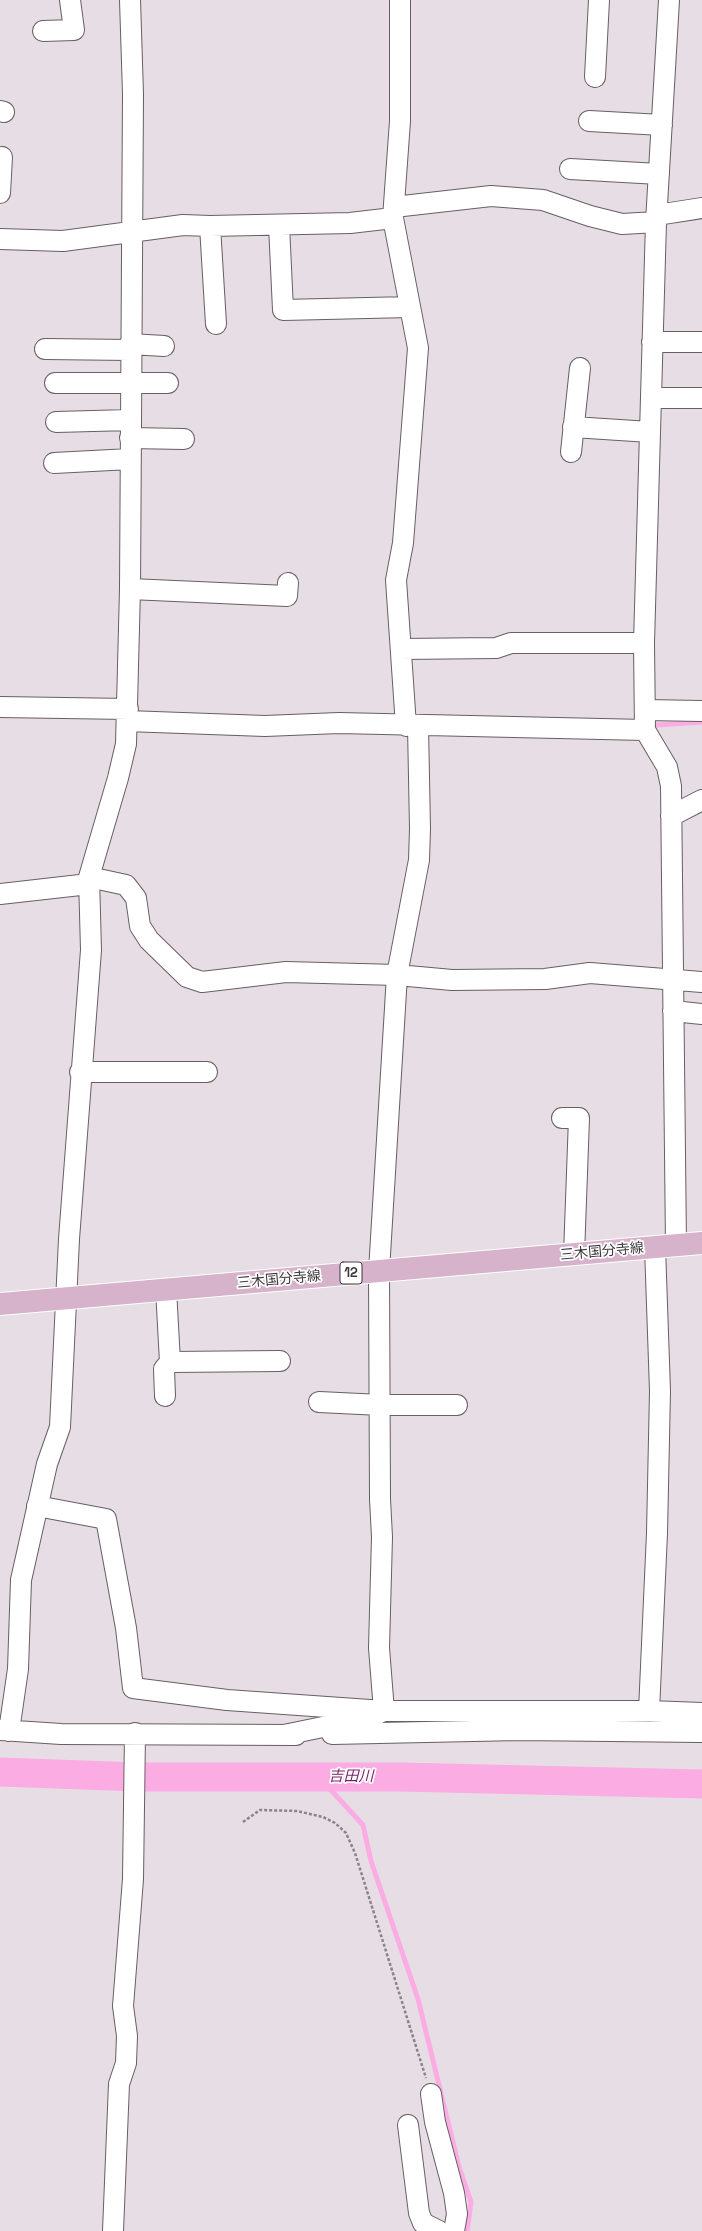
<!DOCTYPE html>
<meta charset="utf-8">
<style>
body{margin:0}
canvas{display:block;background:#e7dde4}
</style>
<canvas width="702" height="2231"></canvas>
<script>
const ctx = document.querySelector('canvas').getContext('2d');
ctx.lineJoin = 'round';
const shape = rows => new Path2D(rows.map(r => 'M' + r).join(''));
function stroke(path, color, width, dash) { ctx.strokeStyle = color; ctx.lineWidth = width; ctx.lineCap = dash ? 'butt' : 'round'; ctx.setLineDash(dash || []); ctx.stroke(path); }
function label(font, color, halo, rows, align = 'center') {
  ctx.font = font + ' "Space Grotesk","Noto Sans JP",sans-serif'; ctx.lineWidth = 3.5; ctx.setLineDash([]); ctx.textBaseline = 'middle'; ctx.strokeStyle = halo; ctx.fillStyle = color; for (const [text, x, y, turn = 0] of rows) {
    ctx.save(); ctx.translate(x, y); ctx.rotate((+turn || 0) * Math.PI / 180); ctx.textAlign = isNaN(turn) ? turn : align; if (halo) ctx.strokeText(text, 0, 0); ctx.fillText(text, 0, 0); ctx.restore();
  }
}
stroke(shape([
 [657,725,702,722],
 [319,1777,363,1825,371,1861,418,1999,459,2167,471,2202,467,2231]
]), '#faace3', 5);
stroke(shape([
 [0,1772,138,1777,401,1777,702,1784]
]), '#faace3', 29);
const minor = shape([
 [400,0,400,121,393,218,418,348,403,543,396,580,406,726],
 [669,0,656,222,644,643,645,730,667,767,671,786,676,1246],
 [43,31,74,30,70,0],
 [595,77,599,0],
 [0,111,4,112],
 [589,121,662,125],
 [570,169,659,174],
 [0,193,2,157],
 [394,207,491,196,543,200,590,216,622,224,656,222],
 [657,215,702,208],
 [279,225,283,310,410,307],
 [210,226,216,324],
 [0,239,63,241,183,225,210,226,350,223,393,218],
 [652,342,702,342],
 [130,344,164,346],
 [45,349,130,350],
 [55,383,168,383],
 [651,398,702,398],
 [56,422,130,420],
 [573,427,650,432],
 [130,438,184,439],
 [571,452,580,368],
 [54,463,130,459],
 [130,589,287,596,288,583],
 [401,649,496,648,511,643,644,643],
 [0,707,128,709],
 [645,710,702,711],
 [127,721,265,726,339,723,645,730],
 [671,816,702,800],
 [89,877,126,885,136,898,140,926,149,940,187,977,202,982,286,972,397,975,452,980,545,979,590,973,702,982],
 [0,894,89,884],
 [673,1011,702,1014],
 [80,1072,207,1072],
 [562,1118,579,1118,574,1255],
 [170,1362,280,1361],
 [165,1396,164,1369,170,1362,166,1289],
 [319,1402,381,1405,457,1405],
 [37,1506,106,1519,126,1628,133,1688,227,1700,384,1711,649,1711,702,1713],
 [649,1711,657,1533,660,1391,655,1247],
 [0,1730,61,1734,296,1735],
 [9,1731,18,1669,21,1580,47,1464,60,1427,69,1239,91,950,89,877,118,778,126,744,130,589,133,94,130,0],
 [332,1734,520,1730,702,1732],
 [284,1735,371,1717,384,1711,379,1648,382,1537,380,1499,379,1271,397,975,419,860,420,829,418,726],
 [431,2094,435,2122,454,2193,457,2214,454,2231],
 [408,2125,419,2213,423,2223,439,2231],
 [113,2231,119,2084,126,2063,127,2036,123,2006,133,1879,135,1733]
]);
const major = shape([
 [0,1304,702,1243]
]);
stroke(minor, '#675f64', 22);
stroke(major, '#fff', 24);
stroke(shape([
 [243,1822,260,1810,297,1811,323,1817,335,1823,346,1833,355,1853,426,2078]
]), '#8a8388', 2.5, [3, 2]);
stroke(minor, '#fff', 20);
stroke(major, '#d6b2cb', 22);
for (const [x, y, w] of [
 [351,1273,22]
]) { const box = new Path2D(); box.roundRect(x - w / 2, y - 11, w, 22, 3); ctx.fillStyle = '#fff'; ctx.fill(box); stroke(box, '#3d393b', 1); }
label('bold 13px', '#3d393b', null, [
 ["12",351,1273]
]);
label('14px', '#3d393b', '#fff', [
 ["三木国分寺線",602,1252,-5],
 ["三木国分寺線",279,1280,-5]
]);
label('italic 15px', '#771f64', '#fff', [
 ["吉田川",351,1777]
]);
</script>
